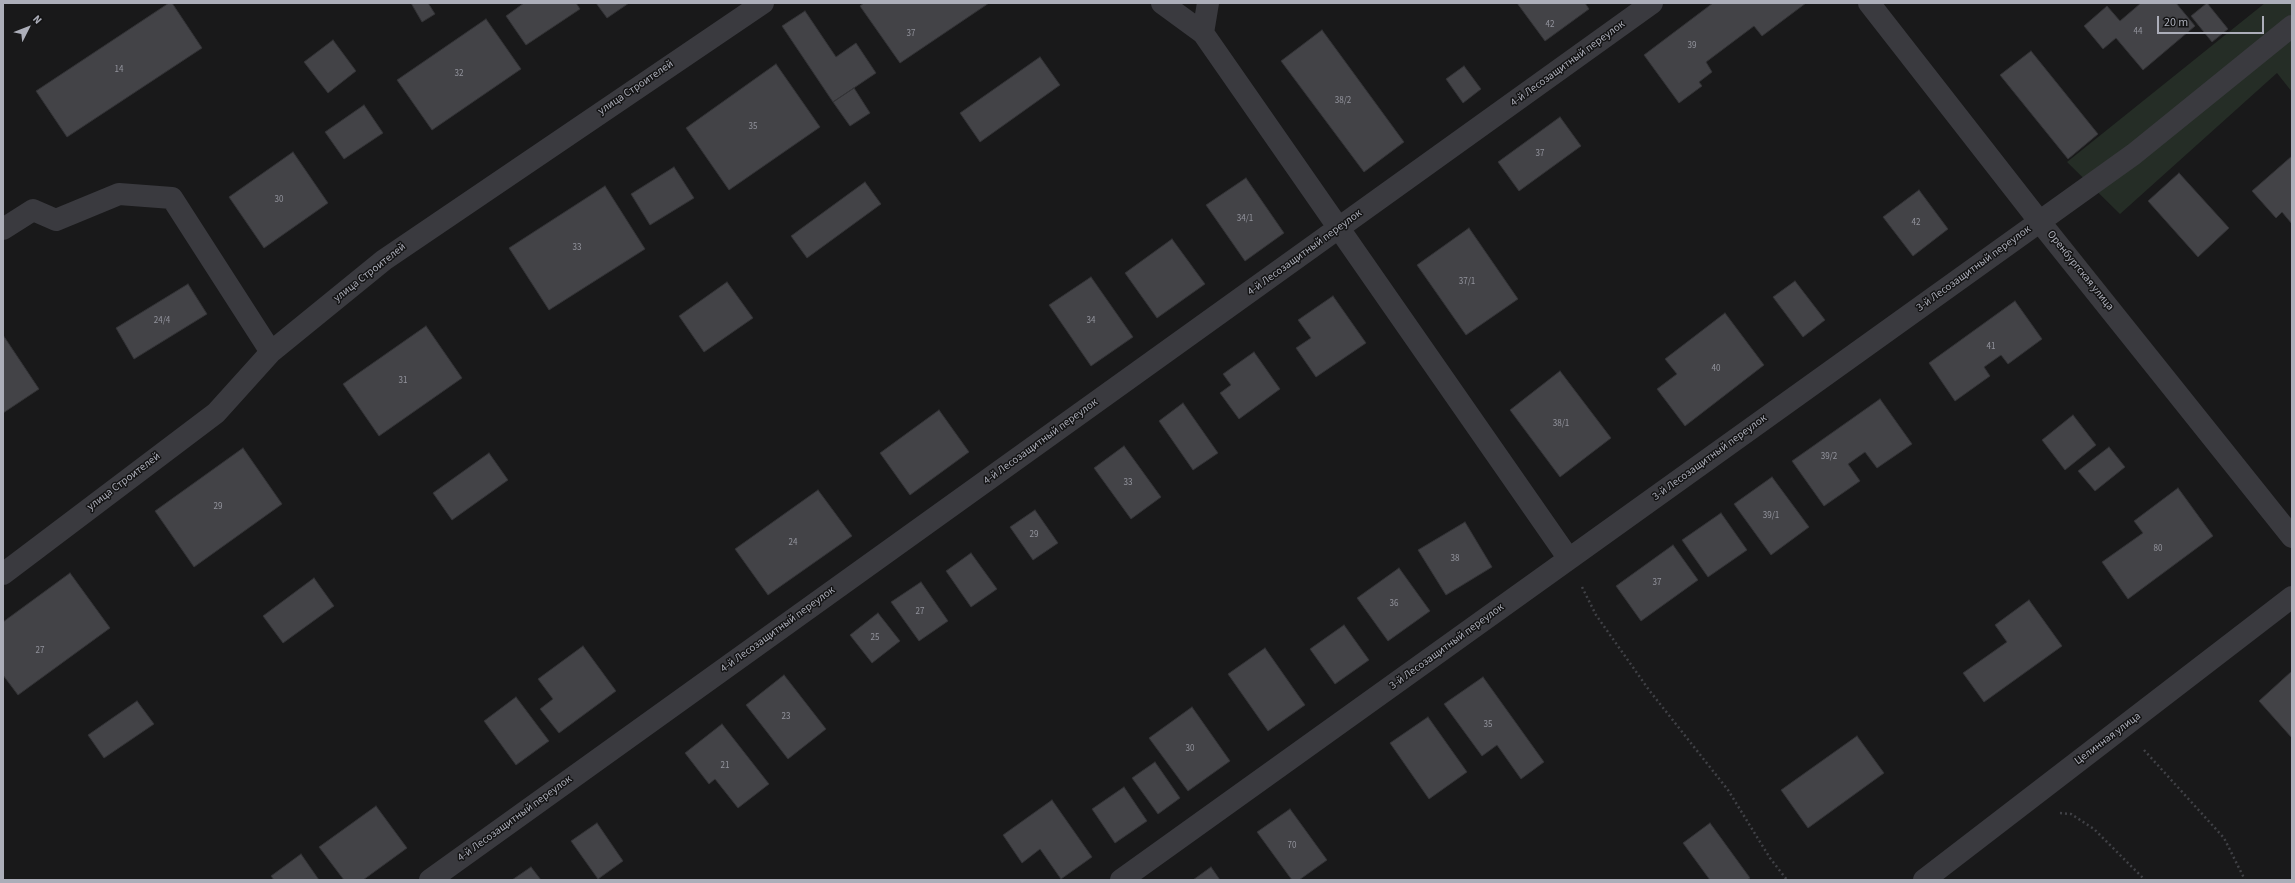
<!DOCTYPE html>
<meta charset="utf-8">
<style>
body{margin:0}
#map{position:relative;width:2295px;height:883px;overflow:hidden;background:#19191a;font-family:"Source Sans 3",sans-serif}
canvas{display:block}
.frame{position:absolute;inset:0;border:4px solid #acaeb9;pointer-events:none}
.north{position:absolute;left:8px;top:8px;width:40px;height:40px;-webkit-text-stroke:3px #141415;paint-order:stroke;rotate:48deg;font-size:11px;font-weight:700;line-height:16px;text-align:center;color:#acaeb9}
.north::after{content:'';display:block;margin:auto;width:14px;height:18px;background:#acaeb9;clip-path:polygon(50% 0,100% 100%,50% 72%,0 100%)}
.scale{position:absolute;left:2157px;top:16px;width:107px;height:18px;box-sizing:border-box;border:2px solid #acaeb9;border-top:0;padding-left:5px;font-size:12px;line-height:14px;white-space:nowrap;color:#acaeb9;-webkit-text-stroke:3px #141415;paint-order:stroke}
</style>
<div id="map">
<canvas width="2295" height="883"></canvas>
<div class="frame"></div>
<div class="north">N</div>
<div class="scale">20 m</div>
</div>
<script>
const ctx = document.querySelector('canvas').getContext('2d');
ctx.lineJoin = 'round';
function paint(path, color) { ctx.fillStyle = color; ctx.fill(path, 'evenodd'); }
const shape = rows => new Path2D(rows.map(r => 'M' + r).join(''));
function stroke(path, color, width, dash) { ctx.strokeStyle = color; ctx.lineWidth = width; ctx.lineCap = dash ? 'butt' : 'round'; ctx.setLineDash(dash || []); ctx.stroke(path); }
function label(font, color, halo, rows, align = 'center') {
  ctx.font = font + ' "Source Sans 3",sans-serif'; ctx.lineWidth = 3; ctx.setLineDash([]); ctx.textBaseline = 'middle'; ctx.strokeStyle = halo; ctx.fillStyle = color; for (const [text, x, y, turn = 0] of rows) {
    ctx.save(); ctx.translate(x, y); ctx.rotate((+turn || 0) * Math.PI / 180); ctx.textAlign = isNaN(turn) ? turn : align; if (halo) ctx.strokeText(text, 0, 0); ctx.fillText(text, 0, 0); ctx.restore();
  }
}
paint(shape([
 [2265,3,2292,3,2292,92,2277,73,2120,214,2067,162]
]), '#252d26');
const building = shape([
 [169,3,172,3,202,48,67,137,36,91,169,3],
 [411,3,428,3,435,14,422,22,411,3],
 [524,3,576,3,580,9,526,45,506,16,524,3],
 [596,3,629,3,607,18,596,3],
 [864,3,989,3,900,63,860,6,864,3],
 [1517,3,1585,3,1589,9,1545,41,1517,3],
 [1713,3,1806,3,1762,36,1754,26,1706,62,1712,72,1699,82,1702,86,1679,103,1644,55,1713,3],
 [2141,3,2176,3,2195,26,2143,70,2116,38,2103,49,2084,26,2107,6,2120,21,2141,3],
 [2207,3,2228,29,2212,42,2191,16,2207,3],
 [805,11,836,57,856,43,876,73,833,102,782,26,805,11],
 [486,19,521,69,432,130,397,80,486,19],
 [1322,30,1404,142,1364,172,1281,61,1322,30],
 [333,40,356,71,328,93,304,62,333,40],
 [2031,51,2098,134,2068,159,2000,75,2031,51],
 [1040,57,1060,85,980,142,960,113,1040,57],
 [776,64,820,127,729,190,686,128,776,64],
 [1464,66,1481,89,1463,103,1446,79,1464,66],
 [854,88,870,113,850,126,833,102,854,88],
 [364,105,383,133,344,159,325,132,364,105],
 [1560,117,1581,146,1519,191,1498,162,1560,117],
 [293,152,328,203,264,248,229,197,293,152],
 [2292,156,2292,224,2282,212,2276,218,2252,191,2292,156],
 [674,167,694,198,650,225,631,194,674,167],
 [2179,173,2229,228,2198,257,2148,201,2179,173],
 [1246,178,1284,233,1245,261,1206,205,1246,178],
 [865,182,881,204,807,258,791,236,865,182],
 [605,186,645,249,549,310,509,248,605,186],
 [1919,190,1948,229,1913,256,1883,217,1919,190],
 [1469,228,1518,299,1466,335,1417,265,1469,228],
 [1172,239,1205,284,1157,318,1125,273,1172,239],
 [1091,277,1133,337,1091,366,1049,305,1091,277],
 [1795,281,1825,320,1803,337,1773,297,1795,281],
 [727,282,753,318,704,352,679,316,727,282],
 [188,284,207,314,134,359,116,328,188,284],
 [1333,296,1366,343,1316,377,1296,348,1311,338,1298,320,1333,296],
 [2015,301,2042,339,2008,364,2001,355,1984,367,1990,376,1955,401,1929,363,2015,301],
 [1725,313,1764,365,1685,426,1657,389,1677,374,1665,359,1725,313],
 [426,326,462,378,379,436,343,384,426,326],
 [3,335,39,389,3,413,3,335],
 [1254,352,1280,389,1239,419,1220,393,1231,385,1223,374,1254,352],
 [1560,371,1611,438,1560,477,1510,410,1560,371],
 [1880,399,1912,444,1877,468,1865,452,1848,464,1860,481,1824,506,1792,461,1880,399],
 [1183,403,1218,453,1193,470,1159,421,1183,403],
 [939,410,969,452,910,495,880,453,939,410],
 [2073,415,2096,445,2065,470,2042,440,2073,415],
 [1124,446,1161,497,1131,519,1094,468,1124,446],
 [2109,447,2125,467,2095,491,2078,471,2109,447],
 [243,448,282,504,194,567,155,511,243,448],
 [489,453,508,480,452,520,433,493,489,453],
 [1772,477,1809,527,1771,555,1734,504,1772,477],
 [2178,488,2213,536,2128,599,2102,562,2143,533,2134,521,2178,488],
 [818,490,852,536,768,595,735,549,818,490],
 [1035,510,1058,543,1033,560,1010,527,1035,510],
 [1721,513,1747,550,1708,577,1682,540,1721,513],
 [1465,522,1492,567,1446,595,1418,550,1465,522],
 [1673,545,1698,580,1641,621,1616,586,1673,545],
 [971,553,997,589,971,607,946,571,971,553],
 [1399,568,1430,611,1388,641,1357,598,1399,568],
 [70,573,110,628,18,695,3,675,3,622,70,573],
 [314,578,334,606,283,643,263,616,314,578],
 [921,582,948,621,919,641,891,602,921,582],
 [2029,600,2062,646,1984,702,1963,673,2007,642,1995,625,2029,600],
 [878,613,900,641,872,663,850,635,878,613],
 [1344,625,1369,660,1335,684,1310,649,1344,625],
 [583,646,616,691,559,733,540,709,553,699,538,679,583,646],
 [1265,648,1305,705,1268,731,1228,674,1265,648],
 [2292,671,2292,738,2259,701,2292,671],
 [784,675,826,729,788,759,746,705,784,675],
 [1483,677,1544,762,1521,779,1497,745,1482,756,1444,704,1483,677],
 [516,697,549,741,516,765,484,721,516,697],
 [137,701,154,724,104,758,88,735,137,701],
 [1192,707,1230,761,1188,791,1149,738,1192,707],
 [1428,717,1467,772,1429,799,1390,743,1428,717],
 [722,724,769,784,738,808,715,779,709,784,685,753,722,724],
 [1857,736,1884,773,1808,828,1781,790,1857,736],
 [1155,762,1180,798,1158,814,1132,778,1155,762],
 [1124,787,1147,821,1115,843,1092,809,1124,787],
 [1052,800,1092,857,1061,879,1040,849,1022,863,1003,835,1052,800],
 [376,806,407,848,363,880,344,880,319,847,376,806],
 [1290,809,1327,860,1299,880,1292,880,1257,832,1290,809],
 [597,823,623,861,598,879,571,841,597,823],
 [1710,823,1750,878,1747,880,1710,880,1683,843,1710,823],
 [301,854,319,880,274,880,271,876,301,854],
 [531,867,541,880,512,880,531,867],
 [1211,867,1220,880,1193,880,1211,867]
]);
paint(building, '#434347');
stroke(building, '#333336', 1);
stroke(shape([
 [1582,587,1596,615,1649,690,1728,790,1770,858,1787,880],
 [2144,750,2224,838,2245,880],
 [2060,813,2071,814,2094,829,2145,880]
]), '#404146', 2.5, [2, 3]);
stroke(shape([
 [1162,3,1203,33,1569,559],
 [1869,3,2040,222,2292,537],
 [1203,33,1208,3],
 [3,229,33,210,56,220,119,194,172,198,271,352],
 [3,574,216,413,271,352,384,260,763,3],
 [430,880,1652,3],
 [1121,880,2134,154,2292,26],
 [1924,880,2292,597]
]), '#3a3a3f', 22);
label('9px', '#92939c', null, [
 ["42",1550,25],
 ["44",2138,32],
 ["37",911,34],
 ["39",1692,46],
 ["14",119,70],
 ["32",459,74],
 ["38/2",1343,101],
 ["35",753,127],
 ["37",1540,154],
 ["30",279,200],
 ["34/1",1245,219],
 ["42",1916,223],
 ["33",577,248],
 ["37/1",1467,282],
 ["24/4",162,321],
 ["34",1091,321],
 ["41",1991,347],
 ["40",1716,369],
 ["31",403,381],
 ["38/1",1561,424],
 ["39/2",1829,457],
 ["33",1128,483],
 ["29",218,507],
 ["39/1",1771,516],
 ["29",1034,535],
 ["24",793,543],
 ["80",2158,549],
 ["38",1455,559],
 ["37",1657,583],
 ["36",1394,604],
 ["27",920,612],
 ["25",875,638],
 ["27",40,651],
 ["23",786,717],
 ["35",1488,725],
 ["30",1190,749],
 ["21",725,766],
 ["70",1292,846]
]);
label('11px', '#acaeb9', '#141415', [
 ["4-й Лесозащитный переулок",1568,64,-36],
 ["улица Строителей",636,88,-34],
 ["4-й Лесозащитный переулок",1305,253,-36],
 ["3-й Лесозащитный переулок",1974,269,-36],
 ["Оренбургская улица",2080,271,51],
 ["улица Строителей",370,273,-38],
 ["4-й Лесозащитный переулок",1041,442,-36],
 ["3-й Лесозащитный переулок",1710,458,-36],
 ["улица Строителей",124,482,-37],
 ["4-й Лесозащитный переулок",778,630,-36],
 ["3-й Лесозащитный переулок",1447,647,-36],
 ["Целинная улица",2108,739,-37],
 ["4-й Лесозащитный переулок",515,819,-36]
]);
</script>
